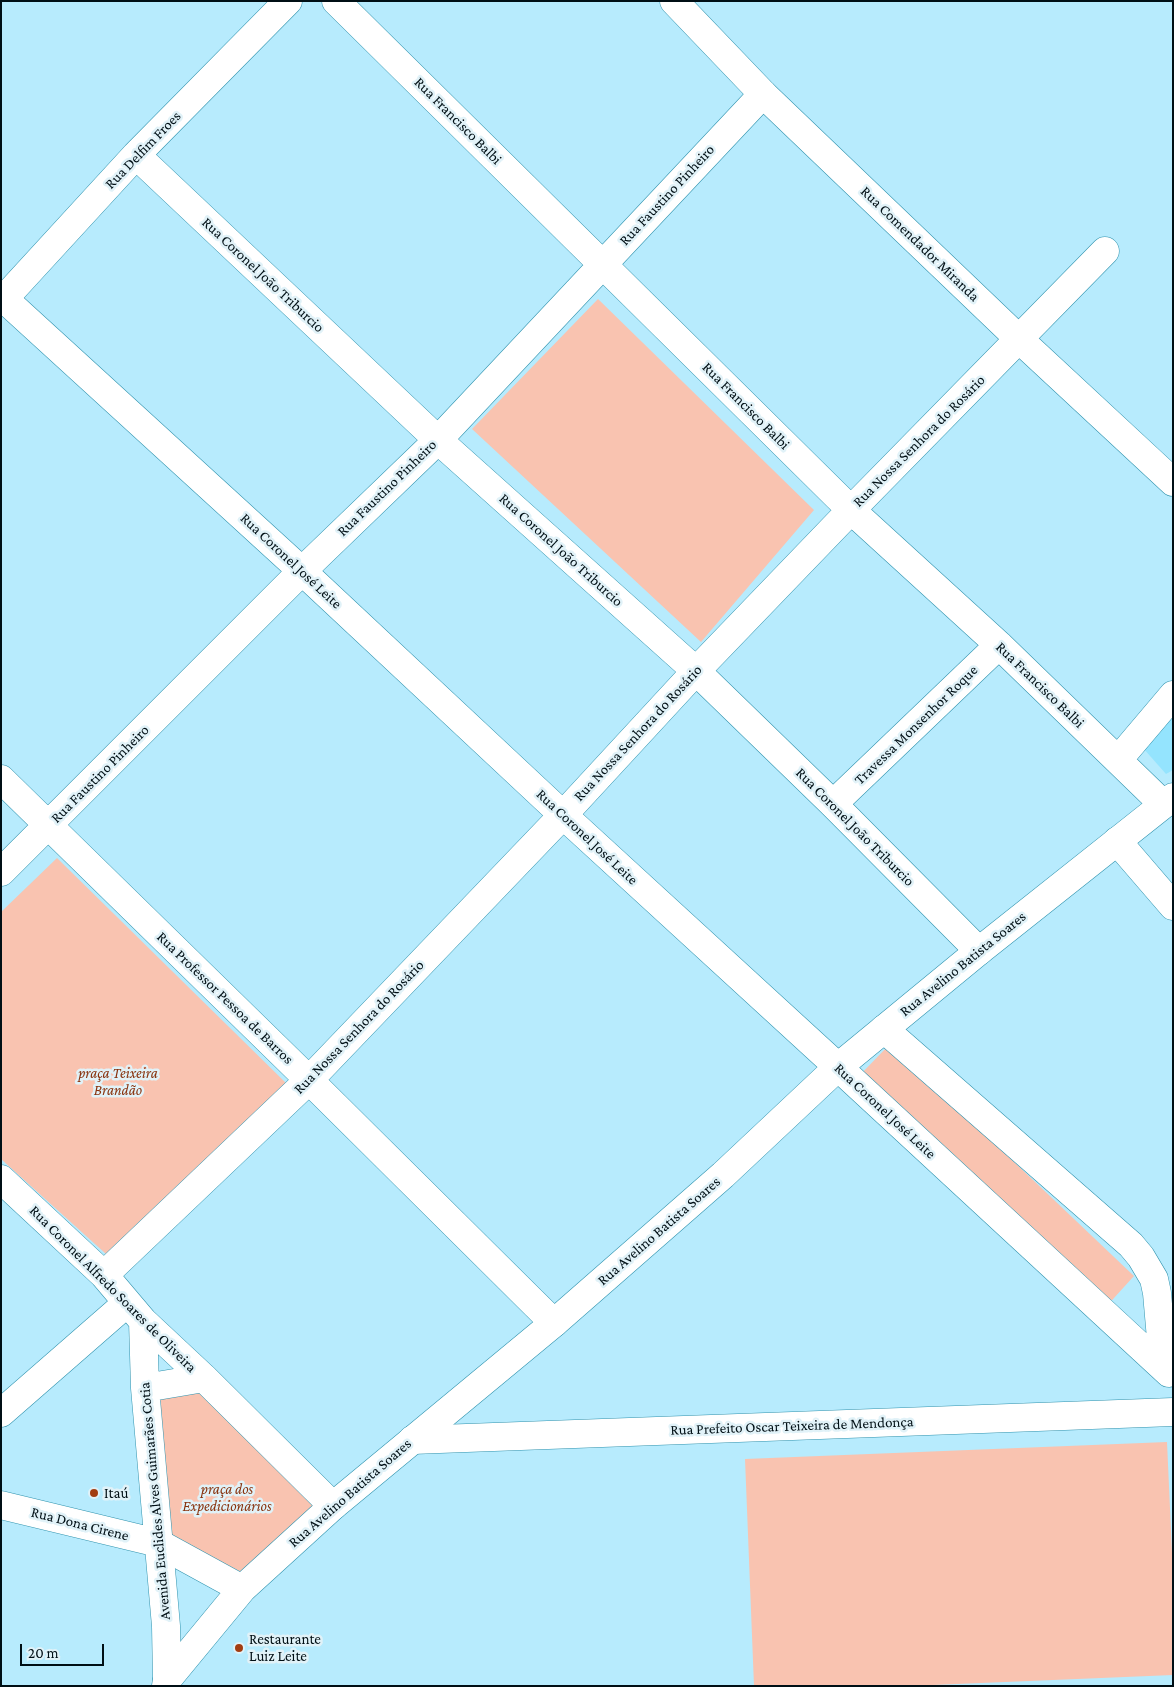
<!DOCTYPE html>
<meta charset="utf-8">
<style>
body{margin:0}
#map{position:relative;width:1174px;height:1687px;overflow:hidden;background:#b7ebfd;font-family:"Crimson Pro",serif}
canvas{display:block}
.frame{position:absolute;inset:0;border:2px solid #000f15;pointer-events:none}
.scale{position:absolute;left:20px;top:1644px;width:84px;height:22px;box-sizing:border-box;border:2px solid #000f15;border-top:0;padding-left:6px;font-size:15px;line-height:18px;white-space:nowrap;color:#000f15;-webkit-text-stroke:4px #e1f2f8;paint-order:stroke}
</style>
<div id="map">
<canvas width="1174" height="1687"></canvas>
<div class="frame"></div>
<div class="scale">20 m</div>
</div>
<script>
const ctx = document.querySelector('canvas').getContext('2d');
ctx.lineJoin = 'round';
function paint(path, color) { ctx.fillStyle = color; ctx.fill(path, 'evenodd'); }
const shape = rows => new Path2D(rows.map(r => 'M' + r).join(''));
function stroke(path, color, width, dash) { ctx.strokeStyle = color; ctx.lineWidth = width; ctx.lineCap = dash ? 'butt' : 'round'; ctx.setLineDash(dash || []); ctx.stroke(path); }
function label(font, color, halo, rows, align = 'center') {
  ctx.font = font + ' "Crimson Pro",serif'; ctx.lineWidth = 5; ctx.setLineDash([]); ctx.textBaseline = 'middle'; ctx.strokeStyle = halo; ctx.fillStyle = color; for (const [text, x, y, turn = 0] of rows) {
    ctx.save(); ctx.translate(x, y); ctx.rotate((+turn || 0) * Math.PI / 180); ctx.textAlign = isNaN(turn) ? turn : align; if (halo) ctx.strokeText(text, 0, 0); ctx.fillText(text, 0, 0); ctx.restore();
  }
}
paint(shape([
 [1173,716,1173,770,1166,774,1143,748]
]), '#94e4fe');
paint(shape([
 [598,299,814,510,701,642,472,429],
 [57,858,286,1083,106,1254,1,1159,1,912],
 [890,1044,1134,1276,1104,1309,858,1077],
 [204,1388,317,1502,245,1574,172,1537,154,1398],
 [1167,1442,1173,1575,1173,1675,909,1686,754,1686,745,1459]
]), '#f9c3b0');
const minor = shape([
 [336,1,851,510,999,645,1163,804],
 [136,155,438,440,696,671,833,804,979,951],
 [1,302,136,155,288,1],
 [1118,760,1173,695],
 [1,779,309,1080,554,1323],
 [833,804,999,645],
 [1117,841,1173,906],
 [1,872,302,571,438,440,763,94],
 [884,1029,1131,1245,1141,1257,1154,1279,1157,1293,1162,1350,1166,1370],
 [838,1067,1169,1373],
 [1,1179,104,1275,143,1321,204,1378,333,1506],
 [104,1275,309,1080,563,815,696,671,851,510,1105,251],
 [143,1321,145,1388,166,1626,167,1680],
 [145,1388,204,1378],
 [1,1413,127,1303],
 [412,1440,1173,1412],
 [1,1505,158,1543]
]);
const tertiary = shape([
 [674,1,763,94,1019,339,1173,482],
 [1,296,302,571,563,815,838,1067],
 [158,1543,242,1589],
 [166,1686,167,1680,242,1589,333,1506,554,1323,723,1175,838,1067,979,951,1173,797]
]);
stroke(minor, '#3093ae', 29);
stroke(tertiary, '#3093ae', 29);
stroke(minor, '#fff', 28);
stroke(tertiary, '#fff', 28);
for (const [x, y, r, color] of [
 [94,1493,5,"#a23d11"],
 [239,1648,5,"#a23d11"]
]) { const dot = new Path2D(); dot.arc(x, y, r, 0, 2 * Math.PI); ctx.fillStyle = color; ctx.fill(dot); stroke(dot, '#e1f2f8', 2); }
label('15px', '#000f15', '#e1f2f8', [
 ["Rua Francisco Balbi",458,121,45],
 ["Rua Delfim Froes",143,150,-46],
 ["Rua Faustino Pinheiro",667,195,-47],
 ["Rua Comendador Miranda",920,244,44],
 ["Rua Coronel João Triburcio",263,275,43],
 ["Rua Francisco Balbi",746,406,45],
 ["Rua Nossa Senhora do Rosário",919,441,-45],
 ["Rua Faustino Pinheiro",387,488,-44],
 ["Rua Coronel João Triburcio",561,550,42],
 ["Rua Coronel José Leite",291,561,43],
 ["Rua Francisco Balbi",1040,685,44],
 ["Travessa Monsenhor Roque",916,725,-44],
 ["Rua Nossa Senhora do Rosário",638,733,-47],
 ["Rua Faustino Pinheiro",100,774,-45],
 ["Rua Coronel João Triburcio",855,827,45],
 ["Rua Coronel José Leite",587,837,43],
 ["Rua Avelino Batista Soares",963,964,-39],
 ["Rua Professor Pessoa de Barros",225,998,44],
 ["Rua Nossa Senhora do Rosário",359,1027,-46],
 ["Rua Coronel José Leite",885,1111,43],
 ["Rua Avelino Batista Soares",659,1231,-41],
 ["Rua Coronel Alfredo Soares de Oliveira",113,1289,45],
 ["Rua Prefeito Oscar Teixeira de Mendonça",792,1426,-2],
 ["Rua Avelino Batista Soares",350,1493,-41],
 ["Avenida Euclides Alves Guimarães Cotia",155,1501,-95],
 ["Rua Dona Cirene",80,1524,14]
]);
label('italic 15px', '#88320d', '#e1f2f8', [
 ["praça Teixeira",118,1073],
 ["Brandão",118,1090],
 ["praça dos",227,1489],
 ["Expedicionários",227,1506]
]);
label('15px', '#000f15', '#e1f2f8', [
 ["Itaú",104,1493],
 ["Restaurante",249,1639],
 ["Luiz Leite",249,1656]
], 'left');
</script>
